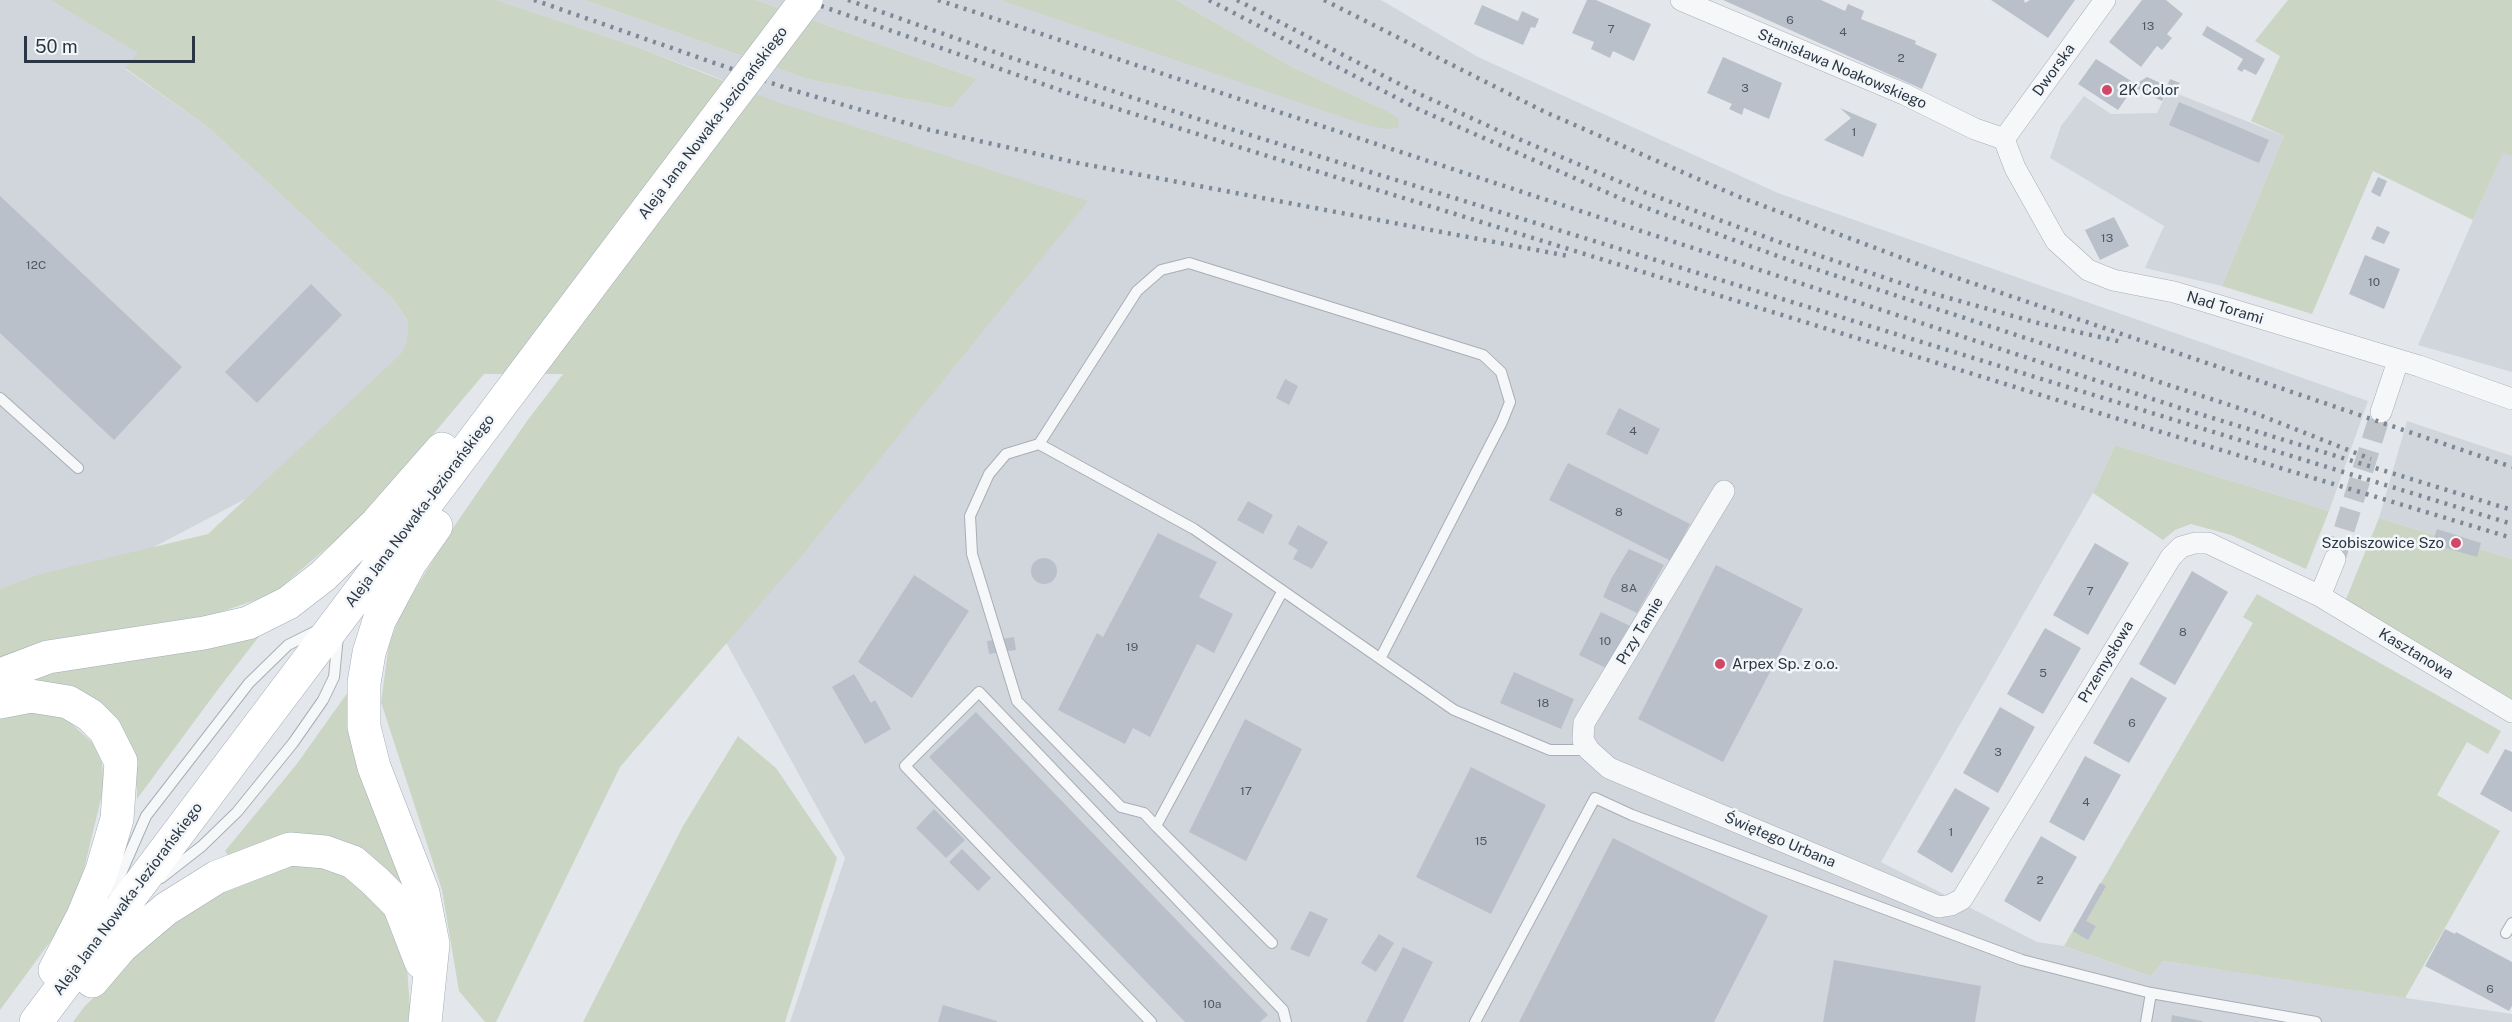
<!DOCTYPE html>
<meta charset="utf-8">
<style>
body{margin:0}
#map{position:relative;width:2512px;height:1022px;overflow:hidden;background:#e3e7eb;font-family:"Public Sans",sans-serif}
canvas{display:block}
.scale{position:absolute;left:24px;top:36px;width:171px;height:27px;box-sizing:border-box;border:3px solid #2a3644;border-top:0;padding-left:8px;font-size:18px;line-height:21px;white-space:nowrap;color:#2a3644;-webkit-text-stroke:4px #f3f6f8;paint-order:stroke}
</style>
<div id="map">
<canvas width="2512" height="1022"></canvas>
<div class="scale">50 m</div>
</div>
<script>
const ctx = document.querySelector('canvas').getContext('2d');
ctx.lineJoin = 'round';
function paint(path, color) { ctx.fillStyle = color; ctx.fill(path, 'evenodd'); }
const shape = rows => new Path2D(rows.map(r => 'M' + r).join(''));
function stroke(path, color, width, dash) { ctx.strokeStyle = color; ctx.lineWidth = width; ctx.lineCap = dash ? 'butt' : 'round'; ctx.setLineDash(dash || []); ctx.stroke(path); }
function label(font, color, halo, rows, align = 'center') {
  ctx.font = font + ' "Public Sans",sans-serif'; ctx.lineWidth = 5; ctx.setLineDash([]); ctx.textBaseline = 'middle'; ctx.strokeStyle = halo; ctx.fillStyle = color; for (const [text, x, y, turn = 0] of rows) {
    ctx.save(); ctx.translate(x, y); ctx.rotate((+turn || 0) * Math.PI / 180); ctx.textAlign = isNaN(turn) ? turn : align; if (halo) ctx.strokeText(text, 0, 0); ctx.fillText(text, 0, 0); ctx.restore();
  }
}
paint(shape([
 [0,0,50,0,139,53,125,69,208,127,393,299,408,321,484,374,106,572,0,607],
 [496,0,585,0,807,79,952,108,977,79,756,0,1001,0,1383,109,1294,68,1176,0,1381,0,1478,57,1778,193,2368,401,2329,511,2115,445,2093,493,1881,862,2037,942,2064,946,2151,976,2163,961,2512,1014,2512,1022,790,1022,845,858,578,374,777,103,708,74,637,47],
 [2168,90,2284,136,2222,286,2145,268,2164,226,2050,158,2061,126,2084,96,2111,114,2157,113],
 [2503,152,2512,156,2512,372,2418,345],
 [2407,421,2512,456,2512,559,2379,518]
]), '#d1d6dd');
paint(shape([
 [50,0,496,0,637,47,777,102,1088,201,803,554,620,767,496,1022,485,1022,459,991,442,890,381,702,389,644,401,613,448,535,527,421,563,374,484,374,365,515,273,594,212,615,42,641,0,658,0,589,41,574,208,534,400,355,406,346,408,334,408,321,393,299,208,127,125,68,138,53],
 [585,0,756,0,977,79,952,108,807,79],
 [1001,0,1176,0,1294,68,1383,109,1398,118,1399,128,1386,129,1362,124],
 [2288,0,2512,0,2512,156,2503,153,2473,220,2373,171,2312,314,2222,286,2284,136,2251,121,2280,56,2255,41],
 [2115,445,2329,511,2306,569,2231,535,2191,524,2175,530,2163,540,2093,493],
 [2379,518,2512,559,2512,712,2342,609],
 [2257,594,2501,731,2488,754,2467,742,2437,795,2500,831,2405,998,2163,961,2151,976,2064,946,2253,623,2243,617],
 [264,630,219,688,137,799,136,757,28,680,33,675],
 [348,692,409,884,402,887,302,836,228,855,225,851,296,765],
 [33,709,63,716,94,744,102,763,104,786,79,890,61,927,0,1010,0,719],
 [738,736,776,768,837,858,785,1022,583,1022,683,826],
 [291,866,319,866,348,878,389,913,406,953,411,1022,73,1022,84,1007,170,921,215,896]
]), '#cad5c4');
paint(shape([
 [1587,0,1596,0,1651,24,1634,61,1613,51,1610,58,1591,49,1594,42,1572,33],
 [1723,0,1821,0,1845,11,1848,4,1864,11,1861,19,1916,41,1915,44,1937,54,1922,89],
 [1991,0,2024,0,2025,3,2030,0,2075,0,2048,38],
 [2142,0,2166,0,2183,14,2167,34,2172,38,2162,50,2157,46,2141,67,2109,42],
 [1482,5,1518,21,1522,11,1539,19,1535,28,1531,27,1523,45,1474,24],
 [2207,26,2265,59,2256,75,2244,69,2242,72,2237,69,2243,59,2202,35],
 [1723,57,1782,83,1769,119,1744,108,1742,115,1729,109,1732,104,1707,93],
 [2096,59,2136,84,2147,77,2167,86,2170,79,2180,83,2177,90,2169,88,2162,101,2134,87,2118,110,2078,84],
 [2179,102,2269,140,2259,163,2169,125],
 [1840,108,1877,124,1863,157,1824,140,1851,118],
 [2378,177,2387,181,2380,197,2371,192],
 [0,196,182,367,114,440,0,333],
 [2114,217,2129,246,2100,260,2085,230],
 [2377,226,2390,232,2384,244,2371,239],
 [2365,255,2400,269,2384,309,2349,294],
 [311,284,342,315,257,403,225,372],
 [1285,379,1298,386,1289,405,1276,398],
 [1619,408,1660,429,1647,455,1606,434],
 [1568,463,1690,524,1671,561,1549,500],
 [1248,501,1273,515,1263,534,1237,520],
 [1298,525,1328,542,1312,569,1293,559,1298,550,1288,544],
 [2437,529,2481,543,2477,557,2432,544],
 [1158,533,1217,562,1199,597,1233,614,1214,653,1197,644,1150,737,1133,728,1125,744,1058,710,1097,633,1103,637],
 [2095,543,2129,563,2088,635,2053,615],
 [1629,549,1664,565,1637,613,1603,597,1611,579],
 '1031 571a13 13 0 1 1 26 0a13 13 0 1 1-26 0Z',
 [1716,565,1803,609,1723,762,1638,719],
 [2192,571,2228,592,2175,685,2139,664],
 [914,575,969,611,912,698,858,662],
 [1601,612,1630,626,1608,669,1579,655],
 [2045,628,2081,648,2043,714,2007,694],
 [1014,637,1016,650,989,654,987,641],
 [1514,672,1574,699,1561,729,1500,703],
 [854,674,871,703,875,700,891,729,865,744,832,687],
 [2131,677,2167,698,2129,763,2093,743],
 [2000,707,2035,727,1998,793,1963,773],
 [976,712,1268,1015,1260,1022,1185,1022,929,757],
 [1245,719,1302,749,1246,861,1189,832],
 [2505,749,2512,752,2512,812,2480,794],
 [2085,756,2121,775,2084,841,2049,822],
 [1471,767,1546,805,1491,914,1416,877],
 [1955,788,1990,808,1952,873,1917,852],
 [934,809,965,840,946,858,916,828],
 [2041,836,2077,857,2040,922,2004,901],
 [1613,838,1768,916,1714,1022,1519,1022],
 [962,849,991,878,978,891,949,862],
 [2100,883,2106,886,2086,921,2096,926,2088,940,2073,931],
 [1310,911,1328,919,1309,957,1290,949],
 [2445,929,2455,934,2456,932,2512,962,2512,1006,2509,1011,2425,966],
 [1379,934,1394,943,1376,972,1361,963],
 [1403,947,1433,962,1403,1022,1366,1022],
 [1834,960,1981,986,1975,1022,1823,1022],
 [943,1005,997,1021,997,1022,938,1022],
 [2172,1015,2202,1021,2202,1022,2171,1022]
]), '#bac0c9');
stroke(shape([
 [2335,559,2381,412]
]), '#bec4ca', 21, [21, 10]);
const lane = shape([
 [0,398,78,468],
 [1039,444,1006,454,989,474,970,516,972,554,1017,701,1121,807,1144,813,1156,826,1282,592],
 [1381,657,1502,422,1510,402,1501,372,1483,355,1189,263,1161,270,1137,291,1039,444,1194,529,1454,710,1550,750,1588,750],
 [1156,826,1272,943],
 [161,878,202,846,237,812,293,743,323,700,334,677,338,636],
 [113,901,119,878,146,816,249,683,288,645,318,630],
 [2506,933,2512,923],
 [1151,1022,905,766,979,692,1283,1010,1286,1022],
 [1475,1022,1595,798,1632,815,2022,960,2151,993,2316,1022],
 [2146,1022,2151,993]
]);
const street = shape([
 [1681,0,1904,94,1975,129,2004,139],
 [2004,139,2015,168,2056,241,2088,270,2113,280,2174,292,2419,366,2512,399],
 [2004,139,2105,0],
 [2381,412,2398,361],
 [1724,491,1584,723,1583,740,1589,750,1609,768,1939,907,1951,905,1962,899,2171,557,2181,547,2195,543,2208,543,2320,596,2512,712],
 [2320,596,2335,559]
]);
const primary = shape([
 [0,675,48,657,204,633,248,623,288,603,323,576,377,523,442,449],
 [0,702,31,696,68,702,90,715,105,730,121,762,117,819,102,870,83,916,55,970],
 [92,981,121,947,166,909,217,877,290,849,325,852,353,862,375,881,399,905,421,962],
 [36,1022,654,201],
 [425,1022,433,944,423,893,374,767,364,727,364,683,369,653,379,621,410,563,436,526]
]);
stroke(lane, '#a8aeb6', 12);
stroke(street, '#a8aeb6', 22);
stroke(primary, '#a2acb7', 34);
stroke(lane, '#f6f7f9', 10);
stroke(street, '#f6f7f9', 21);
stroke(primary, '#fff', 33);
stroke(shape([
 [534,0,789,89,930,130,1078,163,1568,256],
 [804,0,1080,97,1245,149,2125,421,2512,538],
 [848,0,1009,57,1195,118,2512,524],
 [938,0,2180,408,2512,510],
 [1209,0,1418,109,1622,199,1794,262,2257,414,2371,459],
 [1237,0,1411,90,1495,129,1644,192,1779,242,1924,291,2038,323,2122,342],
 [1324,0,1545,112,1737,196,1934,270,2512,467]
]), '#7c8895', 4.5, [3, 6]);
const primaryBridge = shape([
 [654,201,806,0]
]);
stroke(primaryBridge, '#a2acb7', 34, []);
stroke(primaryBridge, '#fff', 33);
for (const [x, y, r, color] of [
 [2107,90,6,"#d14768"],
 [2456,543,6,"#d14768"],
 [1720,664,6,"#d14768"]
]) { const dot = new Path2D(); dot.arc(x, y, r, 0, 2 * Math.PI); ctx.fillStyle = color; ctx.fill(dot); stroke(dot, '#f3f6f8', 2); }
label('12px', '#4e5865', null, [
 ["6",1790,20],
 ["13",2148,26],
 ["7",1611,29],
 ["4",1843,32],
 ["2",1901,58],
 ["3",1745,88],
 ["1",1854,132],
 ["13",2107,238],
 ["12C",36,265],
 ["10",2374,282],
 ["4",1633,431],
 ["8",1619,512],
 ["8A",1629,588],
 ["7",2090,591],
 ["8",2183,632],
 ["10",1605,641],
 ["19",1132,647],
 ["5",2043,673],
 ["18",1543,703],
 ["6",2132,723],
 ["3",1998,752],
 ["17",1246,791],
 ["4",2086,802],
 ["1",1951,832],
 ["15",1481,841],
 ["2",2040,880],
 ["6",2490,989],
 ["10a",1212,1004]
]);
label('15px', '#2a3644', '#f3f6f8', [
 ["Stanisława Noakowskiego",1842,69,23],
 ["Dworska",2054,70,-54],
 ["Aleja Jana Nowaka-Jeziorańskiego",713,123,-53],
 ["Nad Torami",2225,308,17],
 ["Aleja Jana Nowaka-Jeziorańskiego",420,511,-53],
 ["Przy Tamie",1640,631,-59],
 ["Kasztanowa",2416,654,31],
 ["Przemysłowa",2106,662,-59],
 ["Świętego Urbana",1780,840,23],
 ["Aleja Jana Nowaka-Jeziorańskiego",128,899,-53]
]);
label('15px', '#2a3644', '#f3f6f8', [
 ["2K Color",2119,90],
 ["Szobiszowice Szo",2444,543,"right"],
 ["Arpex Sp. z o.o.",1732,664]
], 'left');
</script>
